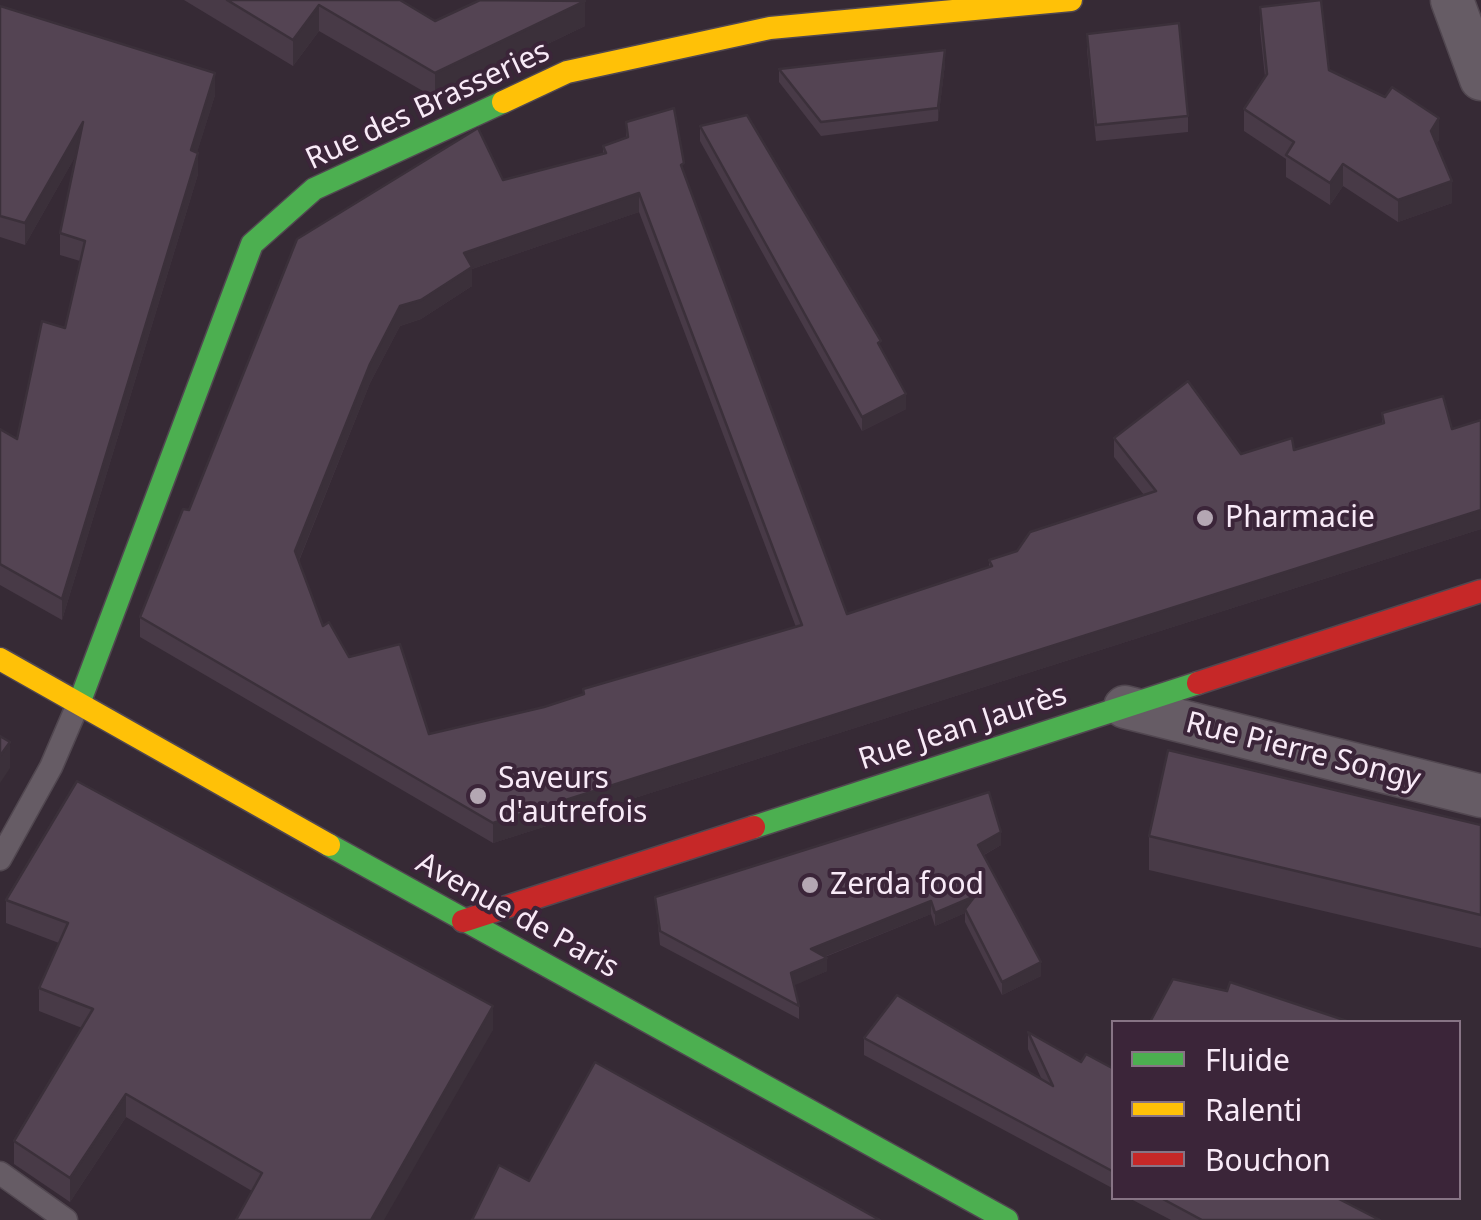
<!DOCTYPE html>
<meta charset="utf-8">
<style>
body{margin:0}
#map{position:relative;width:1481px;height:1220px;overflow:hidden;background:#362a35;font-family:"Noto Sans",sans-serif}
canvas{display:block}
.legend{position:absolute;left:1111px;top:1020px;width:350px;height:180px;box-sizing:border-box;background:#3b2539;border:2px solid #877485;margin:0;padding:12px 18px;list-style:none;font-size:30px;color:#f8eaf7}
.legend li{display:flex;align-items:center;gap:20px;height:50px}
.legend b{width:50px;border:2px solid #877485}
</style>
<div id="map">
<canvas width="1481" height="1220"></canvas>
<ul class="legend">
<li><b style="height:12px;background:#4caf50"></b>Fluide</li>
<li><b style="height:12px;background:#ffc107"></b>Ralenti</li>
<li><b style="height:12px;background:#c62828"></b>Bouchon</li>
</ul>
</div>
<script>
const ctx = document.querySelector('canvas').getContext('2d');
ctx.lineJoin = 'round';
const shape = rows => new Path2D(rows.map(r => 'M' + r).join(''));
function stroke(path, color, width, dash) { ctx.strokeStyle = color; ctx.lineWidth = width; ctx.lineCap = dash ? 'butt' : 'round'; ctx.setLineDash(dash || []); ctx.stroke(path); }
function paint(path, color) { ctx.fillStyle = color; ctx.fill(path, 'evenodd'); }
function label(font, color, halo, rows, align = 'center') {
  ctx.font = font + ' "Noto Sans",sans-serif'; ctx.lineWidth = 8; ctx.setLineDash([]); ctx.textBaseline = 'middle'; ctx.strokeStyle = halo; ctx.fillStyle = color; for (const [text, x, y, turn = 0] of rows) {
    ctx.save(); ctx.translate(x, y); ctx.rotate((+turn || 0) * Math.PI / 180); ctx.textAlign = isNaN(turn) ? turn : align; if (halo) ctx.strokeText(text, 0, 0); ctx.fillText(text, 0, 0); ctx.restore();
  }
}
const lane = shape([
 [0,859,51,767,79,702],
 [0,1173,66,1220]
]);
const street = shape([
 [1452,0,1481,79],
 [1125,707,1481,796]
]);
const fast = shape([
 [80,701,252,244,314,189,503,102],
 [754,827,1198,683],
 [329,845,1007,1220]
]);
const slow = shape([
 [503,102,567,72,770,28,1071,0],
 [0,659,329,845]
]);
const jam = shape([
 [1198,683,1481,591],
 [463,921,754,827]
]);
stroke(lane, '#514750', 25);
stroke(street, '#514750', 45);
stroke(fast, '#514750', 25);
stroke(slow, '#514750', 25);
stroke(jam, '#514750', 25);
stroke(lane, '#665c65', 22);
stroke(street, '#665c65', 42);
stroke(fast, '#4caf50', 22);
stroke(slow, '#ffc107', 22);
stroke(jam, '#c62828', 22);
paint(shape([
 [184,0,400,0,435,21,585,26,435,98,319,31,293,66],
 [0,6,215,95,197,152,198,174,62,620,0,585,0,429,17,439,65,328,80,261,60,255,60,233,76,155,25,245,0,237],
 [1260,7,1329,70,1439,140,1436,144,1452,203,1398,222,1343,186,1330,205,1286,177,1286,159,1244,131,1244,109,1265,77,1260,30],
 [1087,34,1188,116,1188,132,1096,141,1087,50],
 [945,64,938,121,821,136,779,82,779,69],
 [626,122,684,174,847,614,989,567,989,560,1017,551,1144,495,1114,457,1114,438,1241,454,1294,450,1382,424,1382,413,1452,429,1481,420,1481,529,493,843,140,637,140,617,189,510,503,180,603,154,603,146,626,138],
 [639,212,796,627,583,689,583,695,544,707,429,734,349,657,323,626,299,561,370,383,400,326,421,319,472,286,472,269],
 [700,126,881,350,906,409,862,431,700,141],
 [1481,825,1481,948,1149,870,1149,836],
 [1001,845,984,855,1041,976,1002,995,965,922,965,913,935,926,931,914,825,957,827,971,794,985,799,1006,799,1019,660,945,655,897],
 [6,900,493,1030,252,1191,126,1117,70,1202,14,1164,14,1141,82,1028,39,1011,39,988,59,943,6,923],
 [1028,1032,1081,1062,1114,1069,1114,1189,864,1055,864,1038,1042,1080,1028,1049],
 [1129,1198,1337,1198,1380,1220,1171,1220]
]), '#483a47');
paint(shape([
 [585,1,585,26,435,98,435,73],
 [319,5,319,31,293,66,293,40],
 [945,50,945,64,938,121,938,108],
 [215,73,215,95,191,172,191,150],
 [1439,118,1439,140,1431,153,1431,131],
 [83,122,83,143,25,245,25,223],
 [198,153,198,174,62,620,62,599],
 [1343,164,1343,186,1330,205,1330,183],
 [1452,181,1452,203,1398,222,1398,200],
 [639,193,639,212,472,269,472,286,421,319,400,326,370,383,295,570,295,551,370,364,400,306,464,253],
 [906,394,906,409,862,431,862,417],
 [1481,510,1481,529,493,843,493,823],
 [10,742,10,768,0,783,0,756],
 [1001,832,1001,845,978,858,978,845],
 [975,896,965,909,965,913,935,926,935,913],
 [931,901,931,914,811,962,811,949],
 [827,958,827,971,791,987,791,973],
 [1041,962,1041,976,1002,995,1002,982],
 [493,1006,493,1030,384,1220,371,1220],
 [126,1094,126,1117,70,1202,70,1178]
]), '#3b303a');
const building = shape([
 [227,0,400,0,435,21,480,0,585,1,435,73,319,5,293,40,227,0],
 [1321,0,1329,70,1385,97,1392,87,1439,118,1431,131,1452,181,1398,200,1343,164,1330,183,1286,155,1294,142,1244,109,1267,74,1260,7,1321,0],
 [0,6,215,73,191,150,198,153,62,599,0,564,0,429,17,439,42,321,65,328,85,241,60,233,83,122,25,223,0,216,0,6],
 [1179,23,1188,116,1096,125,1087,34,1179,23],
 [945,50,938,108,821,122,779,69,945,50],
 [674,108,684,163,681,165,847,614,992,566,989,560,1017,551,1030,532,1156,491,1114,438,1188,381,1241,454,1292,438,1294,450,1384,423,1382,413,1443,396,1452,429,1481,420,1481,510,493,823,140,617,183,509,189,510,297,239,478,128,503,180,606,153,603,146,628,137,626,122,674,108],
 [639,193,802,625,583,689,584,694,544,707,429,734,400,644,349,657,329,622,323,626,295,551,370,364,400,306,421,300,472,267,464,253,639,193],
 [747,115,881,341,878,343,906,394,862,417,700,126,747,115],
 [0,736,10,742,0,756,0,736],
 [1168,750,1481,825,1481,915,1149,836,1168,750],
 [77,781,493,1006,371,1220,236,1220,262,1173,126,1094,70,1178,14,1141,93,1009,39,988,68,923,6,900,77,781],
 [989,792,1001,832,978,845,1041,962,1002,982,965,909,975,896,935,913,931,901,811,949,827,958,791,973,799,1006,660,931,655,897,989,792],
 [1173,979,1227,991,1230,982,1347,1021,1347,1022,1150,1022,1173,979],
 [897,995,1053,1086,1028,1032,1081,1062,1086,1054,1114,1069,1114,1172,864,1038,897,995],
 [595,1062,880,1220,472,1220,499,1165,529,1181,595,1062],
 [1161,1198,1337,1198,1380,1220,1202,1220,1161,1198]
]);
paint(building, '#544453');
stroke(building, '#3b303a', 2.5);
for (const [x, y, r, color] of [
 [1205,518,10,"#b4a7b3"],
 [478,796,10,"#b4a7b3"],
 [810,885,10,"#b4a7b3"]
]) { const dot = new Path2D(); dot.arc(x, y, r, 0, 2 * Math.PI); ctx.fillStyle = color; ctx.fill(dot); stroke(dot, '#3b2539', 4); }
label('30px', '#f8eaf7', '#3b2539', [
 ["Rue des Brasseries",428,106,-25],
 ["Rue Jean Jaurès",963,728,-18],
 ["Rue Pierre Songy",1303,752,14],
 ["Avenue de Paris",517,916,29]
]);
label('30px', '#f8eaf7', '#3b2539', [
 ["Pharmacie",1225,518],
 ["Saveurs",498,779],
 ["d'autrefois",498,813],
 ["Zerda food",830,885]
], 'left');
</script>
